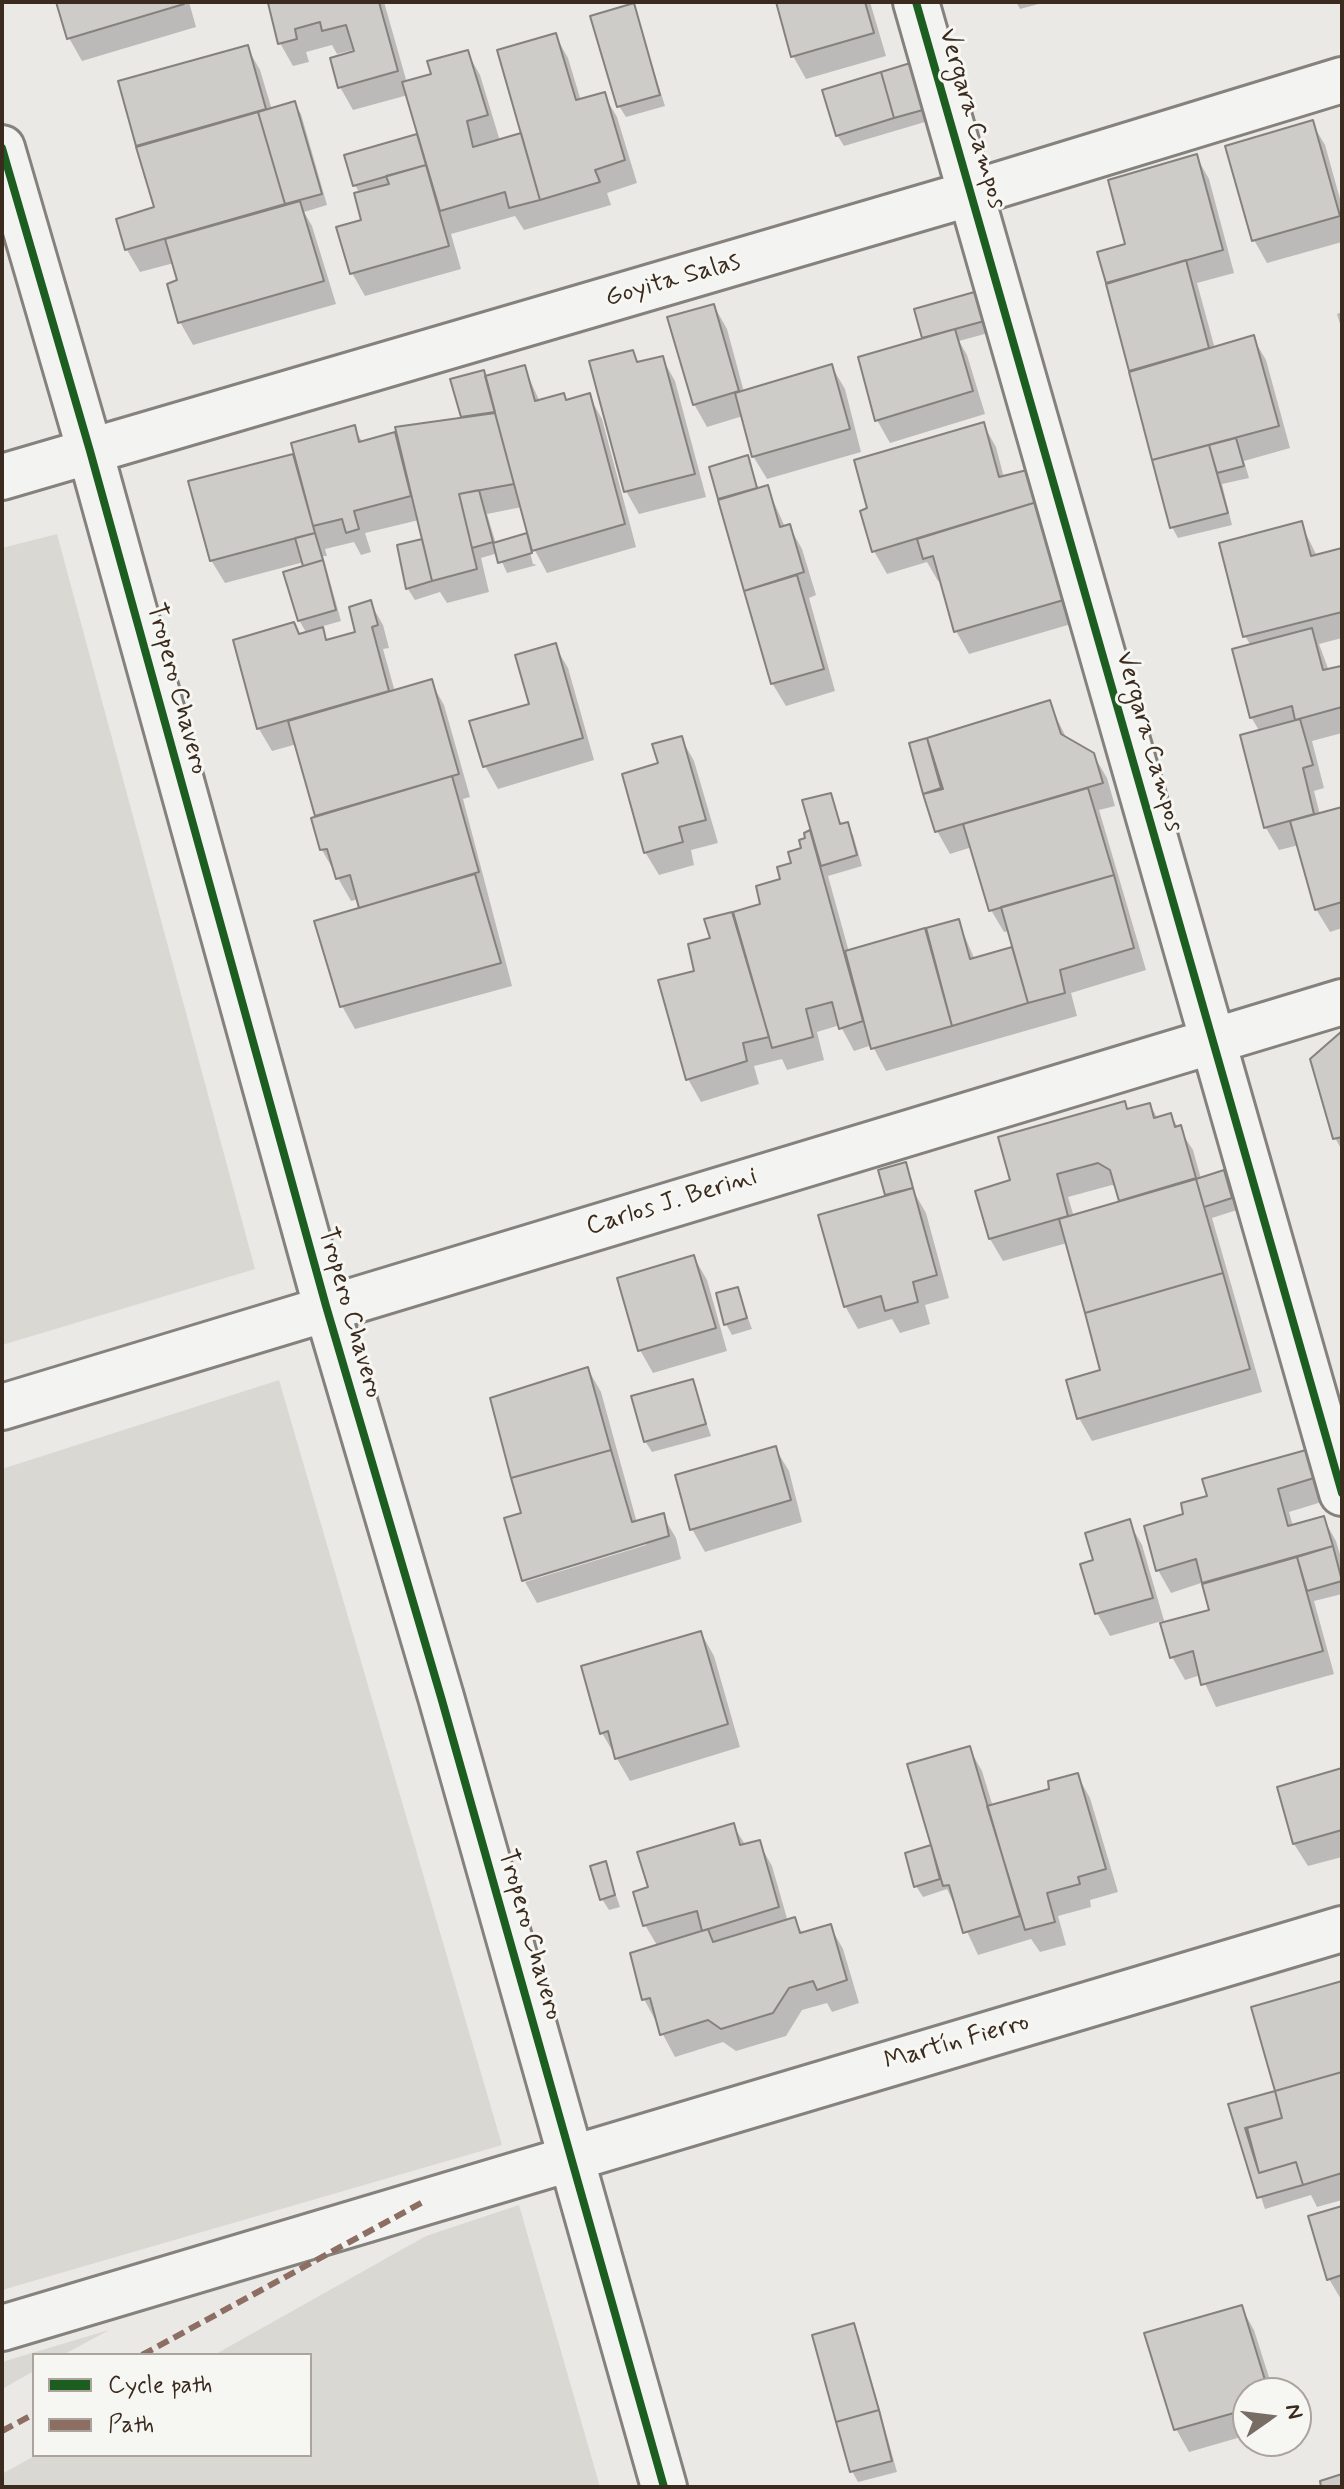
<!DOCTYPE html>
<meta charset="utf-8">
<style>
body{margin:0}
#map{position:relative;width:1344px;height:2489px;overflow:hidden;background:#eae9e6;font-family:Mynerve,sans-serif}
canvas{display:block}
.frame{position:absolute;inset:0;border:4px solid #3b2a1e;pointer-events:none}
.legend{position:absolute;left:32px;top:2353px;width:280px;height:104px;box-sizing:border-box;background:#f6f6f2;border:2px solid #aba49d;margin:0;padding:10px 14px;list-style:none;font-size:24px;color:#3b2a1e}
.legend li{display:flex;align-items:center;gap:16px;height:40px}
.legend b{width:40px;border:2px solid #aba49d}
.north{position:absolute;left:1232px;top:2377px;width:80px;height:80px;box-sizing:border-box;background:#f6f6f2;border:2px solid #aba49d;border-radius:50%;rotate:76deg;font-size:22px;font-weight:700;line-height:32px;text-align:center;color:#3b2a1e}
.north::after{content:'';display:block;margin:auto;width:28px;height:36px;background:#786d64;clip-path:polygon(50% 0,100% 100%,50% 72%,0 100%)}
</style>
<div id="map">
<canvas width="1344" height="2489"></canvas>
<div class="frame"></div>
<ul class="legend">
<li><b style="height:10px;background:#1b5e20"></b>Cycle path</li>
<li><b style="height:10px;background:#8d6e63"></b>Path</li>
</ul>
<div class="north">N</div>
</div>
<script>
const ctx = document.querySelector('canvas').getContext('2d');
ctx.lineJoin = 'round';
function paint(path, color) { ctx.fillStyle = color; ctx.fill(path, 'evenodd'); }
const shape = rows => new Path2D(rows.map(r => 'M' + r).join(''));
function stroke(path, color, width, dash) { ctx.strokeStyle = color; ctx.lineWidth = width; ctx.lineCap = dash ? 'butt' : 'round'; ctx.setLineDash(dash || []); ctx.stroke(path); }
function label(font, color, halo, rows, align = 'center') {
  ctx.font = font + ' Mynerve,sans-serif'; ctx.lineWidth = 6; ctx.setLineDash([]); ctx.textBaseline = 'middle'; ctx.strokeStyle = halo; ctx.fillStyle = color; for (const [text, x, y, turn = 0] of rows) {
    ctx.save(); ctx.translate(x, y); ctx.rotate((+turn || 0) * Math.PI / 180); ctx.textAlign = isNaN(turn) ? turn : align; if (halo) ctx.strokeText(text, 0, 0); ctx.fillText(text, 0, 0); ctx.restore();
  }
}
paint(shape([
 [57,534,255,1269,2,1345,2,548],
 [279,1380,502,2145,2,2290,2,1469],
 [519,2205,600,2487,2,2487,2,2474,36,2455,310,2455,310,2355,214,2355,426,2236],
 [109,2330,63,2355,34,2355,34,2371,2,2389,2,2362]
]), '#dad8d3');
paint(shape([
 [58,2,189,2,196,27,82,61,69,38],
 [279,2,384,2,407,83,434,75,467,52,480,75,500,141,523,134,555,35,568,58,581,101,604,95,617,117,637,183,607,193,611,205,524,230,515,216,451,234,461,269,365,296,352,273,364,221,360,194,355,185,417,136,421,141,408,95,353,110,340,87,332,60,361,51,360,48,337,54,332,45,306,52,309,62,293,66,280,43,270,4],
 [778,2,870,2,886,56,806,79,793,56],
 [1016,2,1046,2,1020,9],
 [633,5,665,106,626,117,619,106],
 [247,47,260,70,272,110,294,103,301,114,327,205,304,212,312,226,336,304,193,345,180,322,180,281,174,263,140,272,127,250,118,220,156,209,120,83],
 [916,63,935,119,844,146,837,135],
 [1312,123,1325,145,1342,206,1342,242,1267,263,1254,240],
 [1196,156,1209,179,1234,273,1197,283,1215,349,1253,338,1266,360,1290,448,1244,461,1249,478,1222,484,1232,525,1178,538,1172,527,1099,253,1127,245],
 [977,293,992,332,959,341,967,355,985,414,890,443,877,420,926,340,917,310],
 [714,306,727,329,744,392,832,367,845,389,861,452,767,479,753,456,743,416,707,427,694,404],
 [1342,312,1342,330,1337,314],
 [632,352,639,364,662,358,675,381,706,497,639,514,626,491],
 [524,367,540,402,563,395,567,401,589,396,602,419,636,547,547,573,532,545,528,545,533,564,537,565,507,573,498,553,481,558,489,592,447,603,440,592,415,600,408,589,399,547,426,549,419,520,365,533,371,552,361,555,354,542,325,549,327,556,323,556,341,621,320,627,328,641,357,633,370,602,383,625,389,648,383,649,395,692,431,682,444,705,470,797,463,799,512,986,355,1029,342,1006,362,909,359,899,351,901,322,850,318,818,297,744,272,751,259,729,235,641,294,624,300,636,307,634,299,620,304,562,225,583,211,560,190,483,296,455,354,428,363,443,465,419,463,416,486,378],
 [522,507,530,535,496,544,487,514],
 [983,424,996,447,1004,478,1030,471,1078,622,969,654,956,631,941,580,938,581,927,562,887,574,874,551],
 [747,457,759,490,767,487,785,527,789,526,802,549,816,595,809,598,835,691,786,706,772,683,720,498],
 [1301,524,1317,556,1342,550,1342,638,1319,644,1329,671,1340,668,1342,672,1342,733,1312,741,1324,788,1314,791,1320,815,1342,809,1342,928,1330,932,1316,909,1299,845,1279,850,1266,828,1242,737,1260,732,1251,717,1251,646,1245,636],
 [555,646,568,668,594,760,498,789,485,766,532,705],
 [1049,703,1067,739,1093,754,1107,778,1115,806,1099,810,1146,970,1071,993,1077,1016,886,1071,872,1045,854,1051,840,1025,817,1032,824,1060,787,1070,782,1059,754,1066,759,1084,701,1102,688,1079,697,972,712,940,707,920,763,906,793,865,809,832,814,841,830,795,842,826,847,824,853,835,862,866,828,876,849,952,958,921,975,960,1015,948,1010,931,1004,932,991,910,972,847,950,854,937,831,911,744],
 [681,738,694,761,718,843,691,850,694,865,659,875,645,852,660,765],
 [1342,1033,1342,1150,1335,1138],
 [1124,1103,1129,1111,1150,1105,1158,1119,1170,1115,1193,1150,1201,1179,1223,1172,1230,1183,1237,1210,1212,1218,1262,1392,1092,1441,1079,1418,1069,1381,1103,1371,1067,1243,1003,1261,990,1239,978,1192,1013,1182],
 [1112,1185,1118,1188,1122,1203,1074,1217,1068,1197],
 [905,1164,914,1185,910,1178,907,1180,926,1213,949,1298,925,1305,930,1324,900,1333,892,1319,858,1329,845,1306,888,1197,880,1171],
 [694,1257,707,1280,727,1351,653,1373,640,1350],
 [737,1289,752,1329,732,1335,726,1324],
 [588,1369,601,1392,637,1523,663,1516,676,1538,681,1559,537,1603,525,1582,646,1545,646,1541,523,1515],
 [692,1381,711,1436,652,1452,645,1441],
 [775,1448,789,1471,802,1522,705,1552,692,1529],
 [1305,1452,1318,1475,1325,1501,1289,1512,1293,1526,1323,1518,1336,1541,1342,1561,1342,1594,1314,1601,1334,1674,1216,1707,1201,1675,1185,1680,1172,1657,1162,1621,1110,1636,1097,1613,1096,1561,1129,1522,1142,1545,1165,1624,1212,1611,1204,1582,1171,1593,1158,1570,1186,1516,1209,1497],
 [701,1633,714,1656,740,1747,630,1781,602,1733],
 [969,1748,982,1771,993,1807,1052,1790,1077,1775,1090,1798,1118,1892,1090,1900,1091,1907,1058,1916,1066,1945,1040,1952,1031,1939,978,1955,947,1889,923,1897,916,1886,930,1848,934,1856],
 [1342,1770,1342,1857,1308,1866,1294,1844,1280,1788],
 [733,1825,746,1846,759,1843,772,1866,788,1922,794,1920,803,1934,830,1926,843,1949,859,2003,832,2012,827,2003,802,2010,786,2036,736,2051,723,2042,675,2057,644,1999,632,1955,658,1947,645,1925,650,1889],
 [605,1863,620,1907,609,1910,602,1899],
 [1342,1983,1342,2200,1317,2207,1311,2195,1265,2209,1230,2106,1274,2093],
 [1342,2208,1342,2301,1329,2279],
 [1241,2307,1254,2330,1274,2393,1248,2393,1248,2435,1189,2452,1176,2429],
 [853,2325,859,2336,897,2472,858,2482,852,2471]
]), '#0003');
const building = shape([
 [56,2,184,2,184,4,67,39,56,2],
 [379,2,398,71,338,88,330,58,354,51,346,25,322,31,320,22,295,29,297,39,278,44,268,3,379,2],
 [776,2,865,2,874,33,791,57,776,2],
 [634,3,660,95,617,107,590,16,634,3],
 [556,33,576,100,605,92,625,160,595,170,600,182,540,200,497,50,556,33],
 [248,45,266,109,136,146,118,81,248,45],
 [468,50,488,115,467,121,473,147,521,133,540,200,509,208,505,192,440,211,402,82,431,74,427,61,468,50],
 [917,61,930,108,894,118,881,72,917,61],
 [881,72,894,118,836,136,822,90,881,72],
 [295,101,322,194,285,204,258,112,295,101],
 [258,112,285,204,125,250,116,219,154,207,136,147,258,112],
 [1313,120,1340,216,1252,241,1225,146,1313,120],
 [417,134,426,165,353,186,344,155,417,134],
 [1197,154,1223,250,1106,283,1097,252,1125,244,1108,180,1197,154],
 [426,165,449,246,350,274,336,227,361,220,354,193,389,184,386,176,426,165],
 [300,201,324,281,178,323,167,284,177,280,165,239,300,201],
 [1186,260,1209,348,1129,371,1106,284,1186,260],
 [978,291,988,320,922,338,914,309,978,291],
 [714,304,739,391,693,405,667,317,714,304],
 [955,329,973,391,875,421,858,357,955,329],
 [1254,335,1279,426,1152,460,1129,372,1254,335],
 [633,350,637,362,663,356,695,474,624,492,589,361,633,350],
 [832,364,850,429,752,457,735,393,832,364],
 [525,365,535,401,564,393,566,400,590,393,625,524,532,551,485,376,525,365],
 [484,370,495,412,461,417,450,379,484,370],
 [495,413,514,484,459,494,477,569,432,581,395,427,495,413],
 [984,422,999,477,1031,469,1040,501,872,552,860,511,867,508,854,460,984,422],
 [355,425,359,442,395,432,411,496,354,511,359,529,346,533,342,519,313,526,291,443,355,425],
 [1236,438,1244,466,1217,473,1209,445,1236,438],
 [1209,445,1228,513,1170,528,1152,460,1209,445],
 [293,454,315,533,210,561,188,481,293,454],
 [748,455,757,488,718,499,709,467,748,455],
 [768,485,780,527,790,524,804,572,744,591,718,500,768,485],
 [479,490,493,542,472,548,459,494,479,490],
 [1040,501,1067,599,954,632,933,556,923,559,917,539,1040,501],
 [1302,521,1311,556,1342,548,1342,612,1243,637,1219,543,1302,521],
 [315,533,323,560,303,566,295,538,315,533],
 [527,533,532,553,498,563,493,543,527,533],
 [422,539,432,581,406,589,397,545,422,539],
 [323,560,336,610,298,621,283,572,323,560],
 [797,575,824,669,771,684,744,591,797,575],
 [371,600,378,625,372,627,389,691,257,729,233,640,294,622,299,634,323,627,326,640,355,632,349,607,371,600],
 [1312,628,1323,670,1341,666,1342,707,1295,720,1292,706,1250,718,1232,649,1312,628],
 [556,643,583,738,483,767,469,721,529,704,515,655,556,643],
 [432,679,459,774,315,816,288,721,432,679],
 [1050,700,1061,734,1094,753,1103,783,935,832,923,794,943,789,927,738,1050,700],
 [1300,719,1313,765,1303,768,1314,814,1264,828,1240,735,1300,719],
 [682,736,706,820,679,827,683,842,644,853,622,774,658,763,652,744,682,736],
 [927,738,941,788,923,794,909,743,927,738],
 [452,776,479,872,359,908,350,875,336,879,327,849,320,850,311,818,452,776],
 [1088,788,1114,875,989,911,963,824,1088,788],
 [831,793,840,824,848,822,857,855,821,866,802,800,831,793],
 [1342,807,1342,902,1315,910,1290,821,1342,807],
 [810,830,863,1021,839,1029,832,1002,806,1009,813,1037,772,1048,733,912,760,904,756,886,780,879,777,867,791,863,788,852,801,848,799,840,805,838,804,833,810,830],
 [475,874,501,963,340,1007,314,921,475,874],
 [1114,875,1134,948,1060,970,1065,993,1028,1003,1001,907,1114,875],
 [732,912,769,1037,743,1043,747,1061,686,1080,658,980,694,971,688,944,710,938,704,919,732,912],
 [959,919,970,959,1012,947,1028,1003,952,1026,926,928,959,919],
 [925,928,952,1026,871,1049,845,951,925,928],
 [1342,1031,1342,1137,1333,1139,1310,1059,1342,1031],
 [1125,1101,1127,1109,1150,1103,1154,1118,1171,1113,1175,1127,1181,1125,1196,1178,1119,1201,1110,1170,1098,1163,1057,1174,1068,1216,989,1239,975,1191,1010,1180,998,1137,1125,1101],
 [906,1162,913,1188,885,1195,878,1170,906,1162],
 [1224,1170,1232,1198,1204,1207,1196,1179,1224,1170],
 [1196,1179,1223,1273,1085,1313,1059,1219,1196,1179],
 [913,1188,937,1275,913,1282,918,1302,885,1311,881,1296,844,1307,818,1215,913,1188],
 [694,1255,716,1328,638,1351,617,1278,694,1255],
 [1223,1273,1250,1369,1077,1419,1066,1380,1100,1370,1085,1313,1223,1273],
 [738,1287,747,1318,724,1325,716,1293,738,1287],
 [588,1367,611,1450,511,1478,490,1398,588,1367],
 [693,1379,706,1424,644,1442,631,1396,693,1379],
 [776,1446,791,1500,690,1530,675,1475,776,1446],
 [611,1450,632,1522,664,1513,669,1536,522,1581,504,1518,521,1513,511,1478,611,1450],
 [1306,1450,1314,1478,1278,1489,1288,1526,1324,1516,1333,1546,1202,1583,1196,1559,1156,1571,1144,1526,1183,1514,1181,1503,1207,1496,1202,1479,1306,1450],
 [1130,1519,1153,1598,1095,1614,1080,1564,1093,1560,1085,1533,1130,1519],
 [1333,1546,1342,1581,1307,1591,1297,1557,1333,1546],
 [1297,1557,1323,1651,1201,1685,1193,1651,1170,1658,1160,1623,1209,1610,1202,1584,1297,1557],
 [701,1631,728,1724,615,1759,608,1731,600,1734,581,1666,701,1631],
 [970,1746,1020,1916,963,1933,949,1885,943,1886,907,1764,970,1746],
 [1342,1768,1342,1830,1293,1844,1277,1787,1342,1768],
 [1078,1773,1106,1869,1078,1877,1080,1884,1047,1893,1055,1922,1025,1930,987,1806,1049,1789,1048,1781,1078,1773],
 [734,1823,740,1845,760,1840,779,1907,702,1931,697,1911,643,1926,633,1892,648,1887,637,1852,734,1823],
 [931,1845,940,1879,914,1887,905,1853,931,1845],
 [606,1861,615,1895,600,1900,590,1866,606,1861],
 [795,1917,800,1933,831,1924,847,1980,817,1990,813,1981,789,1988,773,2013,721,2029,708,2020,660,2035,650,1998,642,2000,630,1953,708,1929,713,1942,795,1917],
 [1342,1981,1342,2072,1275,2091,1251,2007,1342,1981],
 [1342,2072,1342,2173,1303,2185,1296,2162,1259,2173,1247,2128,1282,2118,1275,2091,1342,2072],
 [1275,2091,1282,2118,1245,2128,1259,2173,1296,2162,1303,2185,1257,2198,1228,2104,1275,2091],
 [1342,2206,1342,2275,1327,2280,1308,2216,1342,2206],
 [1242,2305,1269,2393,1248,2393,1248,2409,1174,2430,1144,2333,1242,2305],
 [854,2323,879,2410,836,2422,812,2335,854,2323],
 [879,2410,892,2461,850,2472,836,2422,879,2410],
 [1342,2474,1342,2487,1321,2487,1320,2481,1342,2474]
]);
paint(building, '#cdccc9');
stroke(building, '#85817d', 2);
const minor = shape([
 [916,2,1342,1493],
 [2,148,90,451,326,1306,441,1697,664,2487],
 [2,477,972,193,1342,80],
 [2,1407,1342,1002],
 [2,2328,1342,1929]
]);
stroke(minor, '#85817d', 50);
stroke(minor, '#f3f3f1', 44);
stroke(shape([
 [142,2355,423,2202],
 [2,2431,34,2414]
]), '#8d6e63', 6, [12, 6]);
stroke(shape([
 [916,2,1342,1493],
 [2,148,90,451,326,1306,441,1697,664,2487]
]), '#1b5e20', 8);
label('26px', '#3b2a1e', '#f6f6f2', [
 ["Vergara Campos",971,119,74],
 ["Goyita Salas",673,281,-16],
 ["Tropero Chavero",176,689,75],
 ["Vergara Campos",1148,742,74],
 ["Carlos J. Berini",672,1203,-17],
 ["Tropero Chavero",349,1313,74],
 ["Tropero Chavero",529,1935,74],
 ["Martín Fierro",957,2043,-16]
]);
</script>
